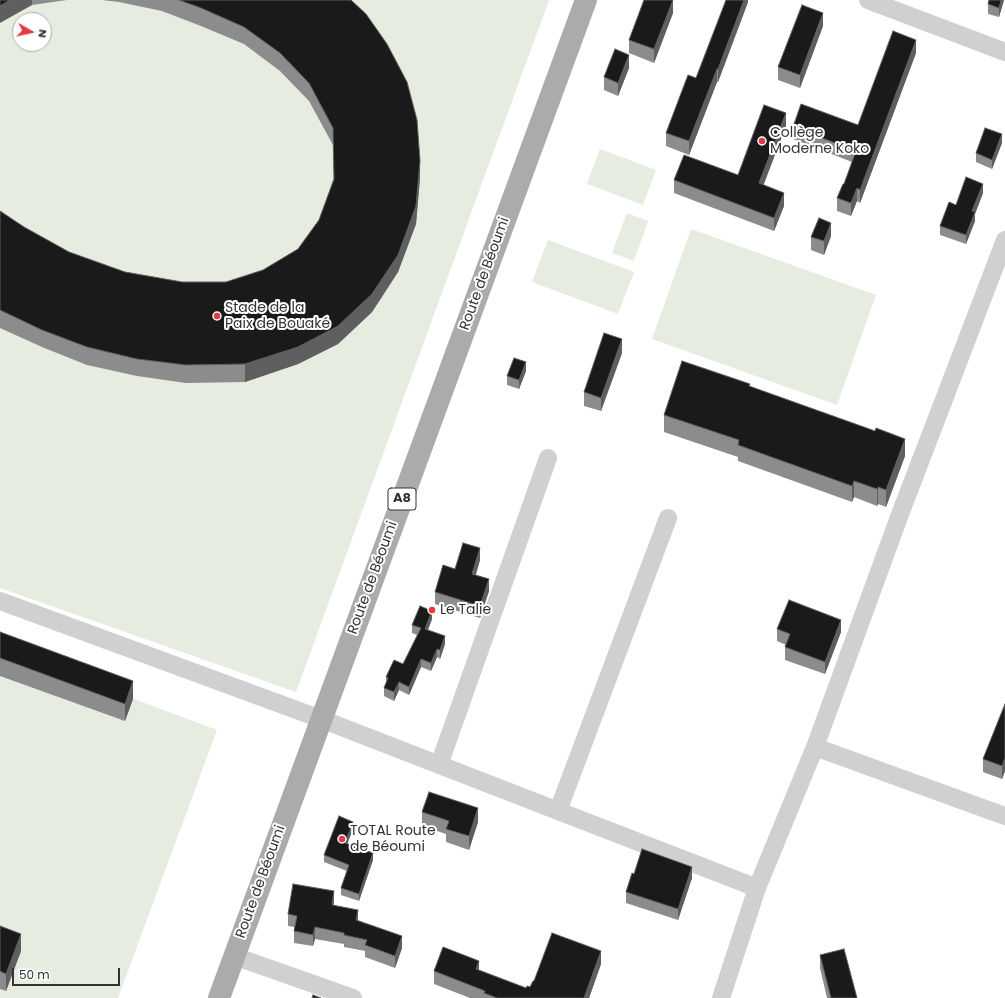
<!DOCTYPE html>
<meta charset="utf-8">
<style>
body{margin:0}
#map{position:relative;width:1005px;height:998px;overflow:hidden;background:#fff;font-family:Poppins,sans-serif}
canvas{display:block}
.north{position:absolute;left:12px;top:12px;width:40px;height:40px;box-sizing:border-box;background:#fff;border:1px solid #adadad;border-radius:50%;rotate:99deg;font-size:11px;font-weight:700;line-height:16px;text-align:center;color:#333}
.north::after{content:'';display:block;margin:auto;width:14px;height:18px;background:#e63946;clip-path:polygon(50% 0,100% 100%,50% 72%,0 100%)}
.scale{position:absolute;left:12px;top:968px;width:108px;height:18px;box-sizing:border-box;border:2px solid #333;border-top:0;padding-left:5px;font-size:12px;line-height:14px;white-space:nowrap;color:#333;-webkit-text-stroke:3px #fff;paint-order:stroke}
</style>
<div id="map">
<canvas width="1005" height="998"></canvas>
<div class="north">N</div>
<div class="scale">50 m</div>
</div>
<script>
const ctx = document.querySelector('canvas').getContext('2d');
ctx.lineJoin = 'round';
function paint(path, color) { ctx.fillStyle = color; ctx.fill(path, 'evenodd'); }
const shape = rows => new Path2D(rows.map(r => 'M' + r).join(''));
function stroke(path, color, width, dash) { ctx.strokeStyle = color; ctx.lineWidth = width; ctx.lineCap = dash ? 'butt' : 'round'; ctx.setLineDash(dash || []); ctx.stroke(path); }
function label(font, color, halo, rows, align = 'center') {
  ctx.font = font + ' Poppins,sans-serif'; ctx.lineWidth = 4; ctx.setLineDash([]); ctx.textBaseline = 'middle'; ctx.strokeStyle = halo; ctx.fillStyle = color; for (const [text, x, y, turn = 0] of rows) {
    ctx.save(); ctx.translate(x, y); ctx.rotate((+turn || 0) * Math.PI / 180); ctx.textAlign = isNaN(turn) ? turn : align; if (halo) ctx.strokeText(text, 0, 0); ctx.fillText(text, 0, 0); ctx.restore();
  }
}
paint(shape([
 [0,0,549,0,296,692,0,588],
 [20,20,44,20,44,44,20,44],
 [600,149,656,170,643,205,587,184],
 [627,213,648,221,634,261,612,253],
 [691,229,876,295,837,405,652,339],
 [548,240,634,272,618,314,532,282],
 [0,649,217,730,118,998,0,998]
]), '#e6ecdf');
stroke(shape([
 [868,0,1005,52],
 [0,601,321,719,757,888],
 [815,747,1005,816],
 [439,765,548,458],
 [558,811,668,518],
 [234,956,353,998],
 [721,998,757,888,815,747,899,517,1005,240]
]), '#d0d0d0', 18);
stroke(shape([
 [219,998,586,0]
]), '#ababab', 22);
paint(shape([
 [0,0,67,0,32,5],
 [102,0,351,0,420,178,416,224,398,272,372,312,338,344,298,364,245,382,186,383,137,376,87,365,42,347,0,328,0,211,24,227,69,252,125,272,182,282,226,282,263,270,298,249,319,220,334,179,333,145,309,101,280,71,244,44,201,26,162,11,119,2],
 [748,0,748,2,718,82,717,82,689,155,666,146,666,133,696,78],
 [989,0,1004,0,999,17,988,14,988,4],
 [673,13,654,63,629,53,629,40],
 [823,26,800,88,778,80,778,67],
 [916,53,860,203,857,201,851,216,837,211,837,198,844,184,852,162,793,139,793,127,858,125],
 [629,68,618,96,604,90,604,77],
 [786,126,763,185,784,206,774,231,674,193,674,180,738,175],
 [1002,143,992,169,976,162,976,153],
 [983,193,975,214,975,221,966,244,940,235,940,226],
 [831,236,824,255,811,250,811,237],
 [622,353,601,411,584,406,584,392],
 [526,371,519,389,507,385,507,376],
 [750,386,905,456,886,507,878,504,877,506,854,497,852,502,738,461,738,457,664,432,664,415],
 [480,560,476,575,489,591,480,618,435,604,435,592,455,569],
 [432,619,428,630,445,644,440,659,437,657,431,671,421,667,409,695,399,690,394,701,384,696,384,688,386,683,386,677,403,664,417,635,412,633,412,625],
 [777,629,841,632,825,674,785,660,785,647,786,645,777,641],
 [0,632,133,699,125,721,0,676],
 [1005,704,1005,771,1002,779,983,772,983,759],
 [422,812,478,822,469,850,446,842,446,834,422,826],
 [353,829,347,844,373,860,359,901,341,895,341,888,347,871,324,862,324,855],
 [634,874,692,878,678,920,626,903,626,892],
 [334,903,334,905,402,948,395,968,365,957,365,951,344,947,344,944,315,939,313,946,294,943,294,931,295,927,288,926,288,914],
 [0,926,21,951,6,991,0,989],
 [820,955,857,998,827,998,820,968],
 [601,964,589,998,470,998,434,984,434,971,479,970,526,988,530,987,534,981]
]), '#8c8c8c');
paint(shape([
 [10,0,32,0,32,5,0,23,0,6],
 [673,0,673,13,654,63,654,49],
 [744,0,748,0,748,2,718,82,718,69],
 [1001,0,1004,0,999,17,999,8],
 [823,13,823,26,800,88,800,75],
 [916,40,916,53,860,203,860,190],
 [629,55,629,68,618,96,618,83],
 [717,69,717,82,689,155,689,141],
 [786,113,786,126,759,197,759,183],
 [1002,134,1002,143,992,169,992,160],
 [420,161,420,178,416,224,398,272,372,312,338,344,298,364,245,382,245,364],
 [983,184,983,193,975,214,975,221,966,244,966,235,972,211],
 [857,188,857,201,851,216,851,203],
 [784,193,784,206,774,231,774,218],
 [831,223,831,236,824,255,824,241],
 [622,339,622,353,601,411,601,398],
 [526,362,526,371,519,389,519,380],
 [905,439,905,456,886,507,886,490],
 [854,481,854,497,852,502,852,486],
 [878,487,878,504,877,506,877,489],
 [480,548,480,560,472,586,472,574],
 [489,579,489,591,480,618,480,606],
 [432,611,432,619,425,637,425,629],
 [841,620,841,632,825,674,825,662],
 [445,636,445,644,440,659,440,650],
 [437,649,437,657,431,671,431,663],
 [421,659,421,667,409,695,409,687],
 [133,681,133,699,125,721,125,704],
 [399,682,399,690,394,701,394,692],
 [1005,758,1005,771,1002,779,1002,766],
 [478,808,478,822,469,850,469,836],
 [353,822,353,829,345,850,345,843],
 [373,853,373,860,359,901,359,894],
 [692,867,692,878,678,920,678,909],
 [334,891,334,903,332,916,332,905],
 [358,910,358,921,356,920],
 [315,927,315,939,313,946,313,935],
 [21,934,21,951,6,991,6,974],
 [402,936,402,948,395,968,395,956],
 [601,951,601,964,589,998,584,998],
 [479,961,479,974,476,969]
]), '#5f5f5f');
const building = shape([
 [0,0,10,0,0,6,0,0],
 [179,0,351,0,366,14,387,44,407,82,417,120,420,161,416,206,398,255,372,294,338,326,298,347,245,364,186,365,137,359,87,347,42,330,0,310,0,211,24,227,69,252,125,272,182,282,226,282,263,270,298,249,319,220,334,179,333,128,309,83,280,53,244,27,201,8,179,0],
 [644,0,673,0,654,49,629,40,644,0],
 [726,0,744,0,718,69,717,69,689,141,666,133,688,75,696,78,726,0],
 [989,0,1001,0,999,8,988,4,989,0],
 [802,5,823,13,800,75,778,67,802,5],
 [893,31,916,40,860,190,857,188,851,203,837,198,843,184,844,184,856,151,793,127,801,104,858,125,893,31],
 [615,49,629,55,618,83,604,77,615,49],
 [764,105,786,113,759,183,784,193,774,218,674,180,684,155,738,175,764,105],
 [985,128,1002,134,992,160,976,153,985,128],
 [966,177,983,184,972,211,975,212,966,235,940,226,949,202,956,205,966,177],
 [819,218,831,223,824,241,811,237,819,218],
 [604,333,622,339,601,398,584,392,604,333],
 [514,358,526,362,519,380,507,376,514,358],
 [682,361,750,384,749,386,875,431,876,428,905,439,886,490,878,487,877,489,854,481,852,486,738,445,739,440,664,415,682,361],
 [463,543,480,548,472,574,489,579,480,606,435,592,443,565,455,569,463,543],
 [789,600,841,620,825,662,785,647,790,634,777,629,789,600],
 [420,606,432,611,425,629,445,636,440,650,437,649,431,663,421,659,409,687,399,682,394,692,384,688,388,678,386,677,394,660,403,664,421,628,412,625,420,606],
 [0,632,133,681,125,704,0,658,0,632],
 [1005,704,1005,758,1002,766,983,759,1005,704],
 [429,792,478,808,469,836,446,829,449,821,422,812,429,792],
 [339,816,353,822,345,843,373,853,359,894,341,888,349,865,324,855,339,816],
 [642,849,692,867,678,909,626,892,632,873,634,874,642,849],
 [293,884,334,891,332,905,358,910,356,920,402,936,395,956,365,945,367,940,344,935,344,933,315,927,313,935,294,931,297,916,288,914,293,884],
 [0,926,21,934,6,974,0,971,0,926],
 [552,933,601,951,584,998,497,998,484,993,485,991,434,971,443,947,479,961,476,969,526,988,527,986,530,987,533,981,534,981,552,933],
 [844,949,857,998,831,998,820,955,844,949],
 [313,995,321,998,312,998,313,995]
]);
paint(building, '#1a1a1a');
stroke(building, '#5f5f5f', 1);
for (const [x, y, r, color] of [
 [762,141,4,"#e63946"],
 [217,316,4,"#e63946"],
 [432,610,4,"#e63946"],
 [342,839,4,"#e63946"]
]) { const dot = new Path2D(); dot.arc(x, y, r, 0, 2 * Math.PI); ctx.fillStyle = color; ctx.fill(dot); stroke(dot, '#fff', 1.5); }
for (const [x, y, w] of [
 [402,499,28]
]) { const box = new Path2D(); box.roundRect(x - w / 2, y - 11, w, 22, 3); ctx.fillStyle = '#fff'; ctx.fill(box); stroke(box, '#333', 1); }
label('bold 13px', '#333', null, [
 ["A8",402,499]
]);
label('14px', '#333', '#fff', [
 ["Collège",770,133],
 ["Moderne Koko",770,149],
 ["Stade de la",225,308],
 ["Paix de Bouaké",225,324],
 ["Le Talie",440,610],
 ["TOTAL Route",350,831],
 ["de Béoumi",350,847]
], 'left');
label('14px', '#333', '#fff', [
 ["Route de Béoumi",485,274,-70],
 ["Route de Béoumi",373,578,-70],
 ["Route de Béoumi",261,882,-70]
]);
</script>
